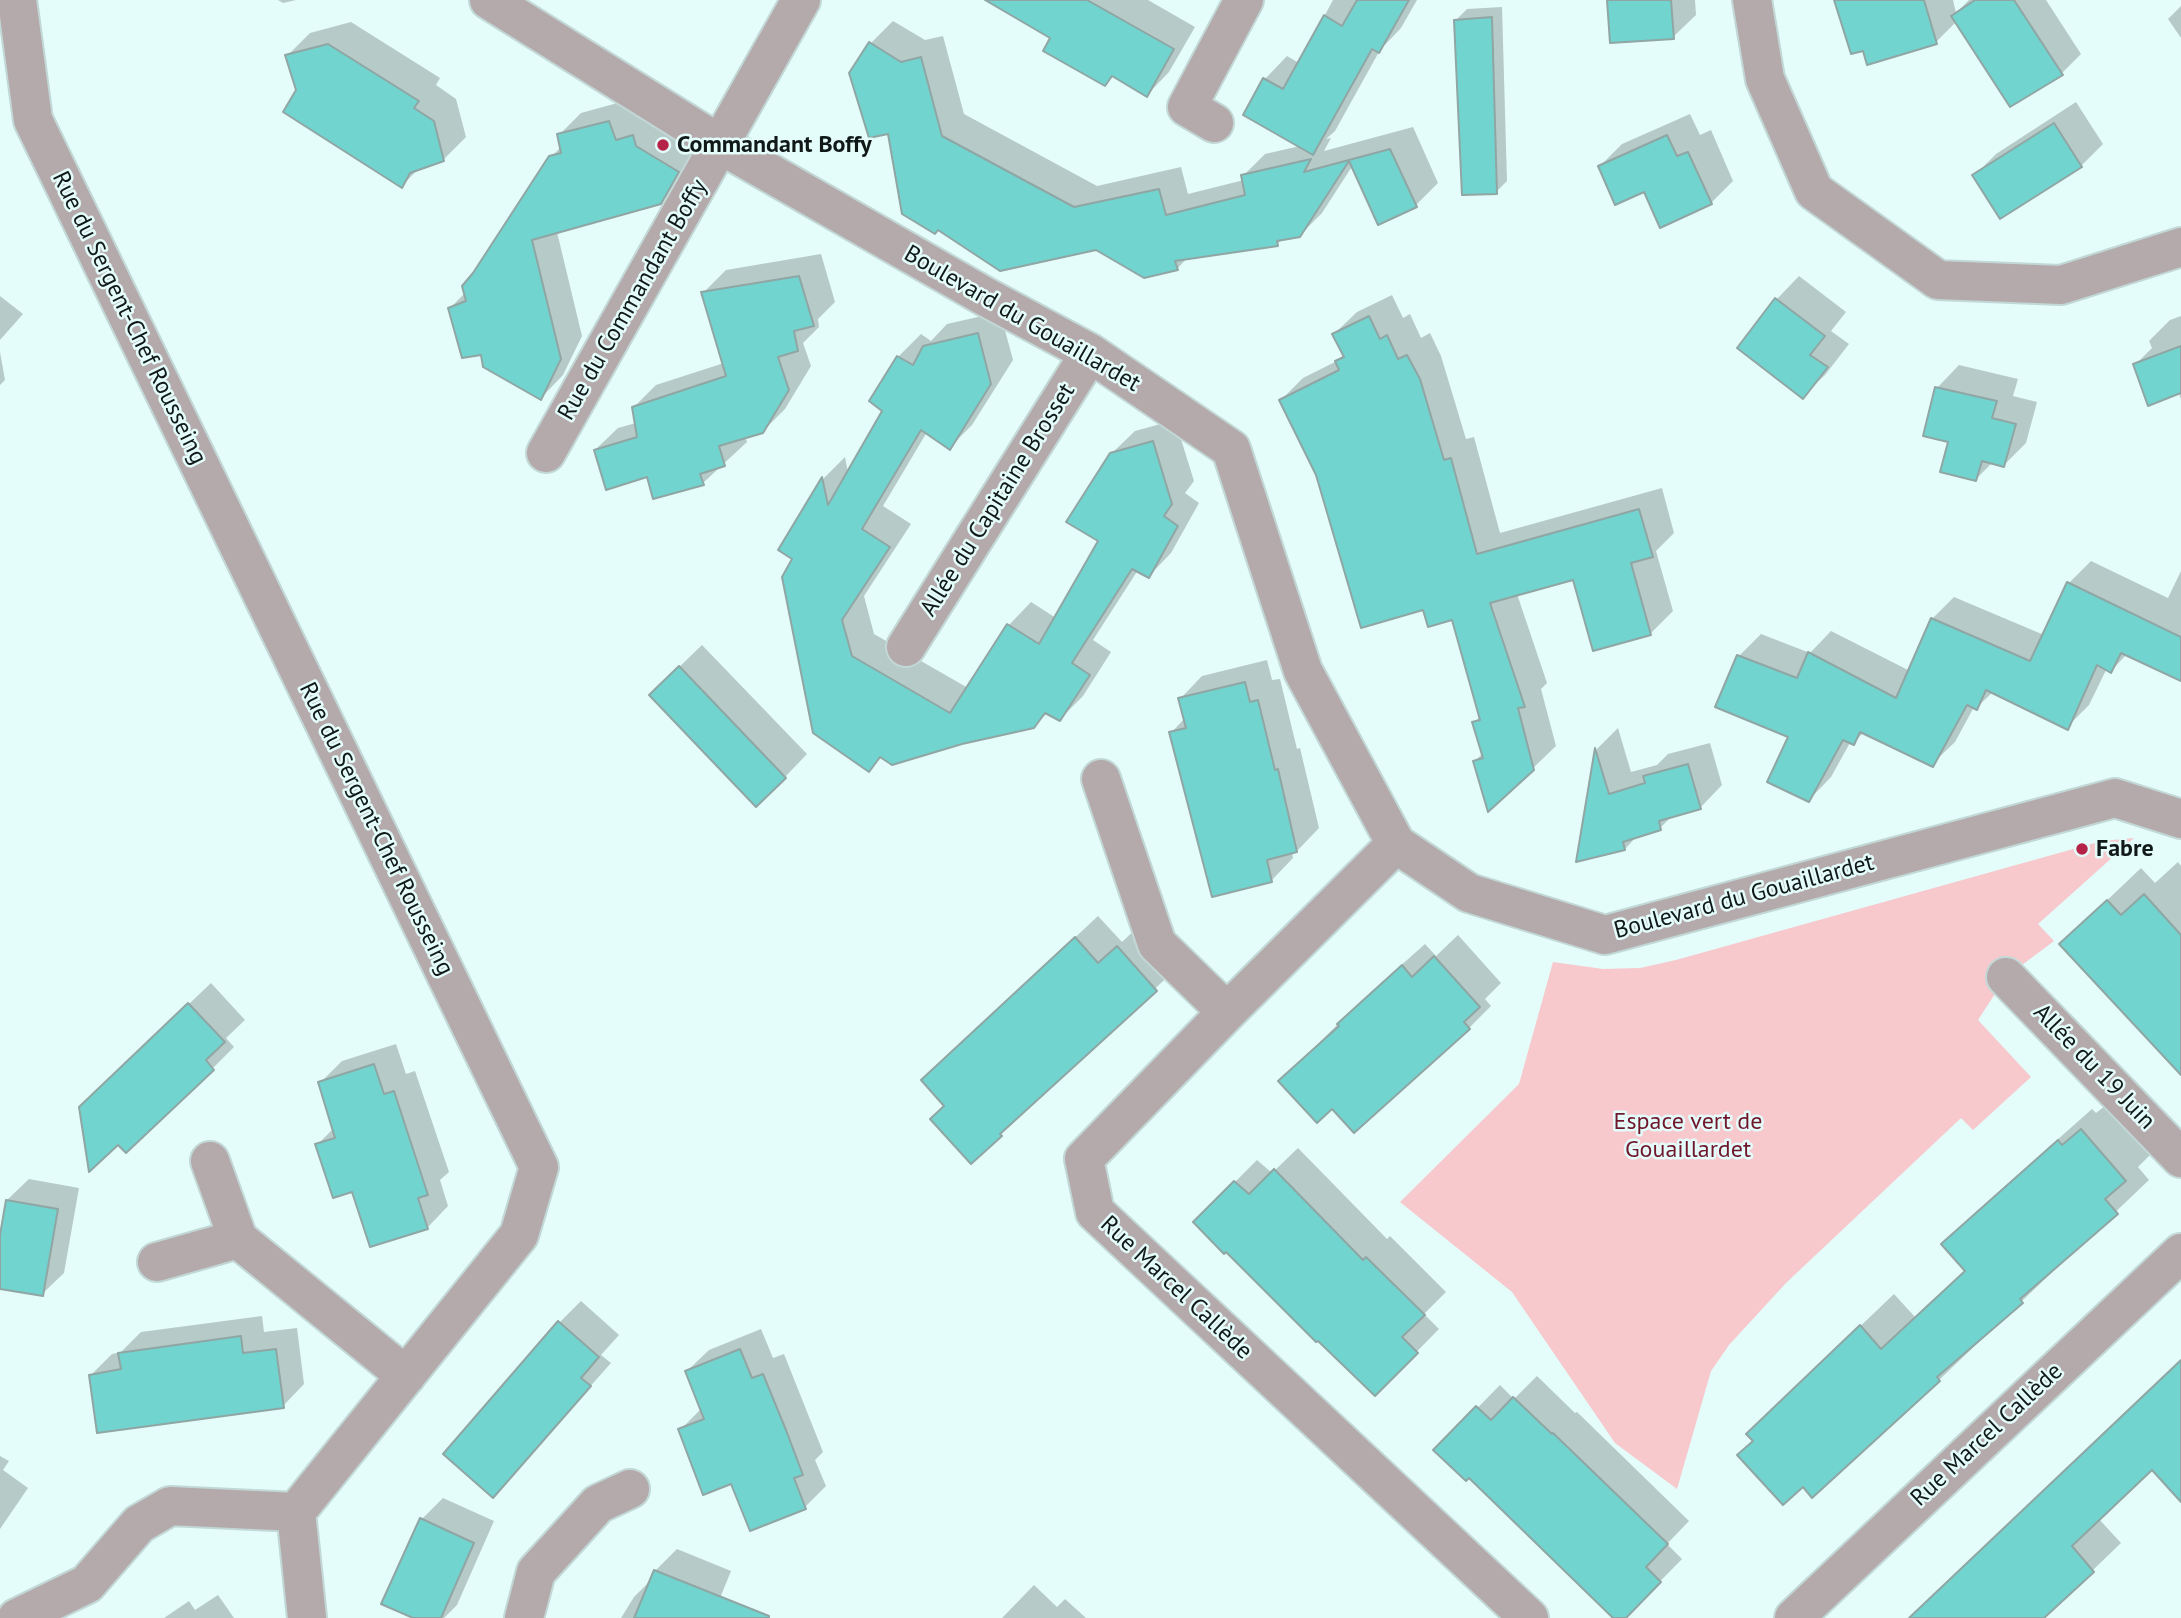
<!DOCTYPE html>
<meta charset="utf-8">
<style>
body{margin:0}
canvas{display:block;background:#e4fcfa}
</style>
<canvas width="2181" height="1618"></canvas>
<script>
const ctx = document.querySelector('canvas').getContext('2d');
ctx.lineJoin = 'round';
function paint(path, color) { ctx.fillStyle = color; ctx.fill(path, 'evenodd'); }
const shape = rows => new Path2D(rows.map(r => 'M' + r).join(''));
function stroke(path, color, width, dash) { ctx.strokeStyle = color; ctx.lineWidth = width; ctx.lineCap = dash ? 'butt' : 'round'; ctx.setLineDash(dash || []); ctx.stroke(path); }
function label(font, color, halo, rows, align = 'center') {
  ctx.font = font + ' "PT Sans",sans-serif'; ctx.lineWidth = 5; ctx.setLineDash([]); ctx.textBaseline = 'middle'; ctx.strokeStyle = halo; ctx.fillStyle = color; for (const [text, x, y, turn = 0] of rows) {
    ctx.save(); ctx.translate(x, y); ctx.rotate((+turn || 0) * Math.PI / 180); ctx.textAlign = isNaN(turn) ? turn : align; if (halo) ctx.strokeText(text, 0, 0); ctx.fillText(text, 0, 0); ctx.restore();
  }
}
paint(shape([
 [2134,838,2038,924,2054,941,2006,977,1978,1020,2031,1077,1973,1130,1961,1118,1786,1283,1729,1345,1711,1371,1677,1489,1615,1443,1512,1292,1400,1202,1519,1084,1553,962,1603,969,1640,968,1676,960,2102,841]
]), '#f7c8cc');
paint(shape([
 [278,0,296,0,283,3],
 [1011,0,1148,0,1195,27,1169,72,1147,95,1114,75,1105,84],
 [1333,0,1417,0,1401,28,1380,50,1335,131,1326,139,1331,138,1324,151,1413,127,1438,183,1416,205,1353,165,1322,213,1299,236,1284,238,1277,244,1188,257,1177,269,1096,248,1000,269,871,43,893,21,925,40,943,36,964,114,1097,186,1181,167,1188,194,1244,180,1243,176,1265,154,1300,146,1245,114,1265,79,1287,56,1299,63],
 [1608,0,1695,0,1696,15,1673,37],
 [1853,0,1953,0,1956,13,1969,0,2046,0,2081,54,2062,73,1957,21,1936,42],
 [2181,6,2181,38,2168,19],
 [1502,7,1507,181,1496,192,1456,20,1467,9],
 [351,22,440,78,436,85,456,99,466,137,444,159,419,168,402,186,297,90,287,56,310,33],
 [632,99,638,118,655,114,700,149,683,180,660,203,557,232,582,336,563,375,541,398,483,353,450,308,465,293,475,274,551,157,561,147,559,135,581,113],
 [2076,102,2103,144,2081,166,2000,217,1974,176,1996,154],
 [1690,114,1700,135,1711,130,1733,181,1711,203,1645,190,1600,166,1622,144],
 [821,254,835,302,818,319,819,327,803,343,811,366,785,409,762,432,745,436,747,442,703,483,648,475,595,450,618,428,636,423,633,408,656,385,724,363,703,293,726,270],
 [1799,276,1846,312,1831,331,1849,344,1825,375,1802,397,1739,347,1777,299],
 [1392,295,1403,318,1410,314,1421,338,1430,333,1441,356,1466,439,1474,437,1500,533,1662,488,1674,533,1656,551,1673,611,1651,633,1574,578,1517,594,1547,683,1541,689,1556,746,1533,768,1475,761,1483,753,1474,722,1481,716,1454,618,1425,608,1318,474,1281,400,1303,378,1337,361,1344,354,1334,334,1357,312],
 [0,296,23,314,0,340],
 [1000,312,1013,360,972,425,950,447,927,432,883,506,911,524,864,596,874,634,968,688,1009,625,1031,602,1056,618,1100,541,1111,454,1135,431,1175,420,1194,481,1185,493,1199,503,1171,553,1149,576,1138,570,1093,640,1111,652,1083,696,1060,719,1047,713,1034,726,882,757,869,769,795,559,780,549,824,478,845,457,848,473,884,410,898,357,921,334,931,341,947,324],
 [2181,316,2181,399,2178,392,2135,365,2152,348,2149,341,2170,320],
 [0,352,5,380,0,385],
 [1959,365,2018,379,2013,396,2037,402,2026,443,2004,465,1993,462,1976,479,1950,440,1937,388],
 [2091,561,2168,598,2181,571,2181,679,2127,654,2111,671,2107,668,2089,705,2067,727,1993,692,1976,708,1974,707,1955,742,1932,764,1864,732,1853,743,1851,741,1831,777,1809,800,1790,736,1739,656,1761,634,1810,653,1831,631,1910,671,1932,619,1954,597,2044,635,2069,583],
 [702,645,807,754,785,777,673,673],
 [1267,660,1272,680,1280,679,1297,749,1300,748,1319,828,1297,851,1292,852,1293,858,1271,881,1171,733,1185,718,1180,699,1202,676],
 [1618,728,1631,772,1657,765,1668,754,1710,743,1722,785,1700,808,1672,816,1660,828,1638,835,1625,849,1578,860,1597,749],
 [2178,862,2181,866,2181,1066,2061,944,2141,868,2155,883],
 [1098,916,1122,942,1140,925,1178,967,1000,1135,946,1105,946,1058],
 [1458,935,1501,983,1485,999,1491,1006,1469,1028,1332,1106,1281,1081,1361,1001,1425,944,1436,956],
 [211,983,245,1020,226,1038,234,1047,213,1068,103,1086],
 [396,1044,406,1074,415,1071,449,1172,440,1180,448,1206,427,1228,353,1189,317,1145,334,1128,320,1083,342,1061],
 [2115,1098,2158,1147,2138,1167,2149,1180,1939,1380,1813,1496,1755,1440,1782,1401,1894,1294,1915,1317,1966,1270,1944,1244,1977,1211,2092,1109,2096,1113],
 [1298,1148,1387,1239,1390,1236,1446,1292,1424,1314,1439,1329,1375,1394,1195,1222,1257,1160,1272,1173],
 [29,1179,79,1188,64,1273,42,1294,0,1287,0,1246,7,1200],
 [581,1301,619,1335,601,1355,611,1363,493,1496,445,1454,560,1322],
 [262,1316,264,1332,297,1328,304,1384,283,1406,91,1375,112,1354,121,1352,141,1332],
 [761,1329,773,1358,784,1354,823,1452,815,1460,826,1486,805,1507,732,1482,680,1430,702,1408,687,1371,709,1350],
 [2181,1361,2181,1486,2152,1468,2098,1518,2121,1543,2093,1570,2042,1618,1909,1618],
 [1537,1376,1575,1413,1577,1412,1689,1521,1667,1544,1682,1559,1624,1618,1615,1618,1469,1476,1436,1450,1500,1385,1514,1399],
 [0,1456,9,1461,3,1470,28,1488,0,1529],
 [443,1498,494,1521,457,1605,444,1618,417,1618,422,1519],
 [677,1549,731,1571,712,1618,621,1618,634,1597,652,1579,655,1571],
 [1034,1585,1057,1607,1065,1599,1086,1618,1002,1618],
 [218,1595,234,1618,164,1618,189,1601,195,1610]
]), '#0003');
const building = shape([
 [985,0,1087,0,1174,49,1147,97,1112,76,1105,86,1043,51,1050,38,985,0],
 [1357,0,1409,0,1379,53,1372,49,1313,155,1243,115,1263,78,1283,89,1324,15,1342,26,1357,0],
 [1607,0,1671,0,1674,39,1610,43,1607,0],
 [1834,0,1924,0,1937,44,1867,65,1863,51,1851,54,1834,0],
 [1975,0,2014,0,2063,75,2010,107,1951,16,1975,0],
 [1492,17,1497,194,1462,195,1454,20,1492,17],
 [869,42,901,62,921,57,942,136,1074,207,1159,189,1166,215,1245,195,1241,175,1311,159,1304,172,1390,149,1417,207,1378,225,1349,161,1300,237,1277,241,1278,246,1175,261,1178,270,1144,278,1096,250,1000,271,938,230,935,234,902,214,888,134,869,138,849,73,869,42],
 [328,44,419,101,414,108,434,121,444,161,410,173,402,188,283,112,296,90,285,55,328,44],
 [609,121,616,140,633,135,636,146,679,172,661,204,532,240,561,359,541,400,483,367,481,355,462,358,448,308,466,301,462,286,473,273,549,156,561,153,557,134,609,121],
 [2054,123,2082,167,2000,219,1972,175,2054,123],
 [1667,135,1677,156,1688,152,1712,204,1660,228,1644,192,1615,205,1598,166,1667,135],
 [799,276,814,326,794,331,798,351,778,357,789,390,763,433,719,446,725,466,700,474,704,485,653,499,647,477,606,490,594,450,637,437,632,407,726,376,701,292,799,276],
 [1775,298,1825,336,1810,355,1828,367,1803,399,1737,348,1775,298],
 [1369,316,1380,339,1387,335,1398,359,1407,355,1420,379,1444,460,1451,458,1477,554,1639,509,1653,557,1631,563,1651,635,1593,651,1573,580,1490,603,1525,707,1518,708,1534,770,1488,812,1473,761,1483,758,1472,722,1480,720,1452,620,1428,627,1423,610,1361,628,1316,475,1279,400,1339,370,1335,361,1344,357,1332,334,1369,316],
 [978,333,991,384,950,450,921,430,862,529,890,547,842,620,852,656,950,713,1007,624,1039,644,1098,541,1066,522,1110,453,1153,441,1172,504,1164,516,1178,526,1149,578,1132,569,1072,663,1090,675,1060,721,1045,713,1034,728,962,744,892,765,880,757,869,772,813,733,782,577,792,559,778,550,822,477,828,505,882,411,869,401,897,356,913,365,923,346,978,333],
 [2181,346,2181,393,2148,406,2133,364,2181,346],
 [1935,387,1997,401,1992,418,2016,424,2004,467,1982,461,1976,481,1940,472,1948,442,1923,436,1935,387],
 [2067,582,2181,637,2181,681,2121,653,2111,673,2097,665,2068,730,1986,690,1977,710,1967,705,1933,767,1860,732,1854,745,1843,740,1809,802,1767,782,1788,737,1715,707,1737,655,1797,678,1808,652,1896,698,1931,618,2030,661,2067,582],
 [679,666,786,778,756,807,649,695,679,666],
 [1245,682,1250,702,1258,700,1275,770,1278,769,1297,852,1267,860,1272,882,1212,897,1169,732,1186,728,1178,698,1245,682],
 [1595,748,1609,794,1645,783,1643,776,1688,764,1701,809,1659,821,1661,830,1623,842,1625,850,1576,862,1595,748],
 [2144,894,2181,935,2181,1075,2059,944,2107,900,2121,915,2144,894],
 [1075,937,1098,963,1117,946,1157,991,1000,1134,1002,1136,971,1164,930,1119,944,1106,921,1080,1075,937],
 [1434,956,1480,1007,1464,1022,1470,1029,1354,1133,1332,1109,1317,1123,1278,1081,1339,1026,1337,1024,1402,965,1412,977,1434,956],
 [188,1003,225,1042,206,1060,214,1070,126,1153,118,1145,89,1172,79,1107,188,1003],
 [374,1064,384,1094,394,1091,428,1195,418,1198,428,1229,370,1247,352,1192,333,1198,315,1144,335,1138,318,1082,374,1064],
 [2081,1129,2126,1181,2105,1199,2118,1214,2020,1299,2023,1303,1937,1377,1940,1381,1812,1498,1803,1487,1783,1505,1737,1455,1753,1441,1746,1434,1860,1325,1881,1349,1965,1271,1941,1244,2058,1140,2062,1145,2081,1129],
 [1274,1169,1363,1260,1366,1257,1425,1315,1402,1337,1418,1353,1375,1396,1318,1341,1316,1342,1226,1252,1224,1254,1193,1222,1234,1181,1249,1194,1274,1169],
 [6,1200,58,1209,43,1296,0,1289,0,1235,6,1200],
 [558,1321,599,1357,581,1378,591,1386,493,1498,443,1454,558,1321],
 [241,1336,243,1353,276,1349,284,1408,97,1433,89,1375,121,1369,118,1353,241,1336],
 [740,1349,752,1378,763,1374,786,1430,803,1475,794,1478,806,1509,750,1531,731,1484,703,1495,678,1429,704,1419,685,1371,740,1349],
 [2181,1360,2181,1502,2152,1470,2072,1546,2094,1572,2044,1618,1909,1618,2181,1360],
 [1513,1397,1552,1434,1553,1433,1668,1544,1646,1567,1661,1582,1626,1618,1613,1618,1469,1478,1466,1481,1433,1450,1476,1406,1491,1420,1513,1397],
 [420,1518,474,1543,441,1618,413,1618,381,1604,420,1518],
 [654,1570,769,1616,769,1618,634,1618,654,1570]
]);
paint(building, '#72d4ce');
stroke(building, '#8fa6a4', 2);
const street = shape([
 [17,0,33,120,539,1167,519,1235,296,1512,307,1618],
 [489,0,721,145,984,296,1090,353,1231,449,1303,671,1396,844,1469,893,1605,935,2115,798,2181,819],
 [1752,0,1765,79,1814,191,1938,280,2061,285,2181,247],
 [1214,123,1187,107,1244,0],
 [546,453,801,0],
 [906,647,1090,353],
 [1101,779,1157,944,1227,1012],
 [1396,844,1227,1012,1084,1159,1095,1212,1529,1618],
 [2006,977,2181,1158],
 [210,1161,238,1239],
 [157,1262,238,1239,406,1376],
 [17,1618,87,1584,139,1524,170,1506,296,1512],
 [524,1618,536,1572,598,1504,630,1489],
 [1794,1618,2181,1253]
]);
stroke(street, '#c2d8d6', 42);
stroke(street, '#b4aaab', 38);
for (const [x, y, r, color] of [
 [663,145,7,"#b52448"],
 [2082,849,7,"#b52448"]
]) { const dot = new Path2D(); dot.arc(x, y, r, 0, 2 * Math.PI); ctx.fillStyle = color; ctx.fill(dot); stroke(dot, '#e4fcfa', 2.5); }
label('bold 24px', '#101918', '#e4fcfa', [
 ["Commandant Boffy",677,145],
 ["Fabre",2096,849]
], 'left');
label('24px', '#101918', '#e4fcfa', [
 ["Rue du Commandant Boffy",633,300,-60],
 ["Rue du Sergent-Chef Rousseing",129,318,64],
 ["Boulevard du Gouaillardet",1022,319,30],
 ["Allée du Capitaine Brosset",998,500,-58],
 ["Rue du Sergent-Chef Rousseing",376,829,64],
 ["Boulevard du Gouaillardet",1744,897,-15],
 ["Allée du 19 Juin",2094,1067,46],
 ["Rue Marcel Callède",1176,1288,43],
 ["Rue Marcel Callède",1987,1435,-43]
]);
label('24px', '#70162b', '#e4fcfa', [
 ["Espace vert de",1688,1122],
 ["Gouaillardet",1688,1150]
]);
</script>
